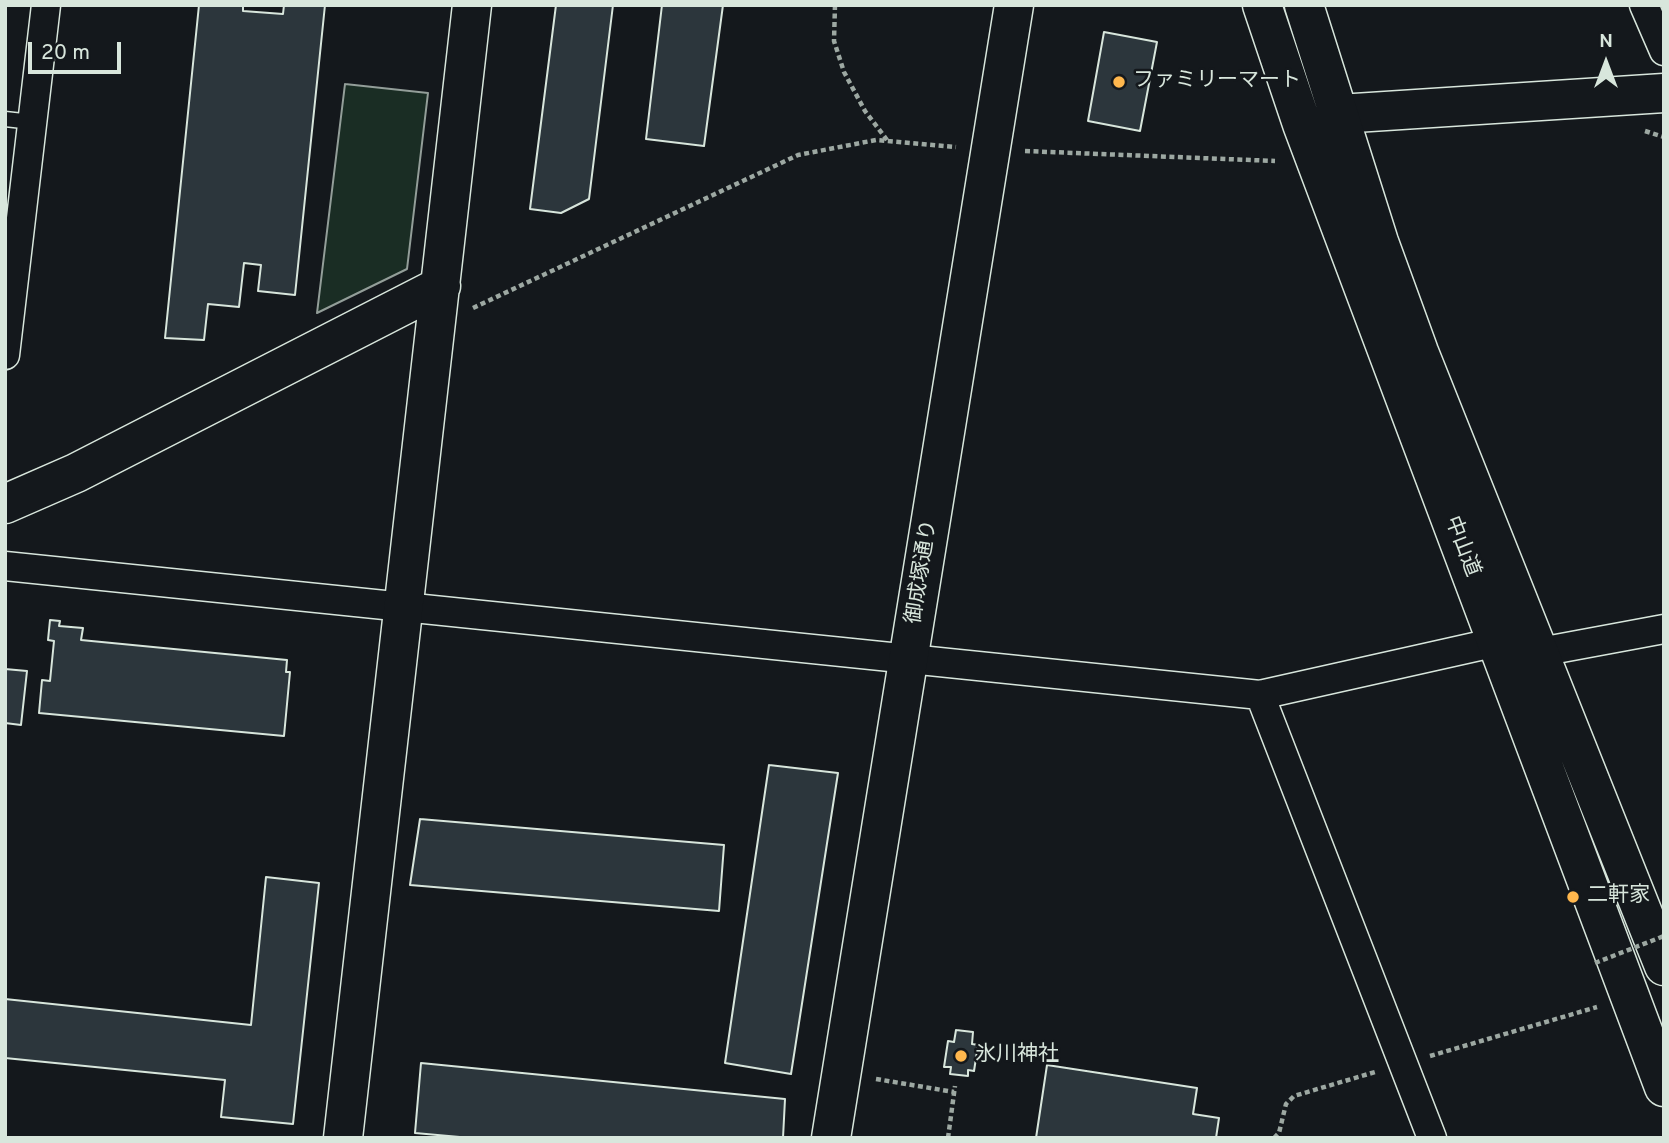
<!DOCTYPE html>
<meta charset="utf-8">
<style>
body{margin:0}
#map{position:relative;width:1669px;height:1143px;overflow:hidden;background:#14181c;font-family:Overpass,sans-serif}
canvas{display:block}
.frame{position:absolute;inset:0;border:7px solid #d8e6dc;pointer-events:none}
.north{position:absolute;left:1571px;top:28px;width:70px;height:70px;-webkit-text-stroke:5px #14181c;paint-order:stroke;rotate:0deg;font-size:19px;font-weight:700;line-height:28px;text-align:center;color:#d8e6dc}
.north::after{content:'';display:block;margin:auto;width:24px;height:32px;background:#d8e6dc;clip-path:polygon(50% 0,100% 100%,50% 72%,0 100%)}
.scale{position:absolute;left:28px;top:42px;width:93px;height:32px;box-sizing:border-box;border:4px solid #d8e6dc;border-top:0;padding-left:9px;font-size:21px;line-height:24px;white-space:nowrap;color:#d8e6dc;-webkit-text-stroke:5px #14181c;paint-order:stroke}
</style>
<div id="map">
<canvas width="1669" height="1143"></canvas>
<div class="frame"></div>
<div class="north">N</div>
<div class="scale">20 m</div>
</div>
<script>
const ctx = document.querySelector('canvas').getContext('2d');
ctx.lineJoin = 'round';
function paint(path, color) { ctx.fillStyle = color; ctx.fill(path, 'evenodd'); }
const shape = rows => new Path2D(rows.map(r => 'M' + r).join(''));
function stroke(path, color, width, dash) { ctx.strokeStyle = color; ctx.lineWidth = width; ctx.lineCap = dash ? 'butt' : 'round'; ctx.setLineDash(dash || []); ctx.stroke(path); }
function label(font, color, halo, rows, align = 'center') {
  ctx.font = font + ' Overpass,"Noto Sans JP",sans-serif'; ctx.lineWidth = 5; ctx.setLineDash([]); ctx.textBaseline = 'middle'; ctx.strokeStyle = halo; ctx.fillStyle = color; for (const [text, x, y, turn = 0] of rows) {
    ctx.save(); ctx.translate(x, y); ctx.rotate((+turn || 0) * Math.PI / 180); ctx.textAlign = isNaN(turn) ? turn : align; if (halo) ctx.strokeText(text, 0, 0); ctx.fillText(text, 0, 0); ctx.restore();
  }
}
const green = shape([
 [345,84,428,93,407,269,317,313,345,84]
]);
paint(green, '#1a2d24');
stroke(green, '#939e99', 2);
const building = shape([
 [199,5,243,5,243,11,283,14,284,5,325,5,295,295,258,291,261,265,244,263,239,307,208,304,204,340,165,338,199,5],
 [556,5,613,5,589,199,561,213,530,209,556,5],
 [662,5,723,5,704,146,646,139,662,5],
 [1104,32,1157,42,1140,131,1088,121,1104,32],
 [50,620,60,621,59,626,83,628,81,640,287,660,286,672,290,672,284,736,39,713,42,680,50,681,54,641,48,640,50,620],
 [5,669,27,671,21,725,5,723,5,669],
 [769,765,838,773,791,1074,725,1063,769,765],
 [420,819,724,845,719,911,410,885,420,819],
 [266,877,319,883,293,1124,221,1117,225,1080,5,1058,5,999,251,1025,266,877],
 [956,1030,973,1032,972,1044,978,1045,974,1071,968,1070,968,1076,950,1074,951,1067,944,1067,948,1041,954,1042,956,1030],
 [421,1063,785,1099,783,1138,471,1138,415,1133,421,1063],
 [1047,1065,1197,1088,1193,1114,1219,1118,1216,1138,1036,1138,1047,1065]
]);
paint(building, '#2c363c');
stroke(building, '#d8e6dc', 2);
const lane = shape([
 [5,119,32,122]
]);
const street = shape([
 [1644,5,1664,51],
 [5,355,46,5],
 [5,566,1260,695,1497,642],
 [1540,652,1664,629],
 [1260,695,1432,1138]
]);
const secondary = shape([
 [1339,114,1664,93],
 [5,504,76,473,441,286],
 [343,1138,472,5],
 [831,1138,1014,5]
]);
const highway = shape([
 [1262,5,1302,124,1664,1087],
 [1304,5,1379,242,1419,352,1664,966]
]);
stroke(lane, '#d8e6dc', 17);
stroke(street, '#d8e6dc', 31);
stroke(secondary, '#d8e6dc', 41);
stroke(highway, '#d8e6dc', 41);
stroke(shape([
 [835,5,834,41,844,72,865,111,887,140],
 [1645,131,1664,137],
 [1025,151,1275,161],
 [473,308,798,155,876,140,956,147],
 [1430,1056,1597,1007],
 [876,1079,954,1092],
 [948,1138,955,1086],
 [1274,1138,1279,1133,1286,1104,1294,1096,1375,1072]
]), '#9da8a2', 4.5, [5, 3.5]);
stroke(lane, '#14181c', 14);
stroke(street, '#14181c', 28);
stroke(secondary, '#14181c', 38);
stroke(highway, '#14181c', 38);
stroke(shape([
 [1595,963,1664,936]
]), '#9da8a2', 4.5, [5, 3.5]);
for (const [x, y, r, color] of [
 [1119,82,7,"#ffb74d"],
 [1573,897,7,"#ffb74d"],
 [961,1056,7,"#ffb74d"]
]) { const dot = new Path2D(); dot.arc(x, y, r, 0, 2 * Math.PI); ctx.fillStyle = color; ctx.fill(dot); stroke(dot, '#14181c', 2.5); }
label('21px', '#d8e6dc', '#14181c', [
 ["ファミリーマート",1133,82],
 ["二軒家",1587,897],
 ["氷川神社",975,1056]
], 'left');
label('21px', '#d8e6dc', '#14181c', [
 ["中山道",1461,547,69],
 ["御成塚通り",923,572,-81]
]);
</script>
